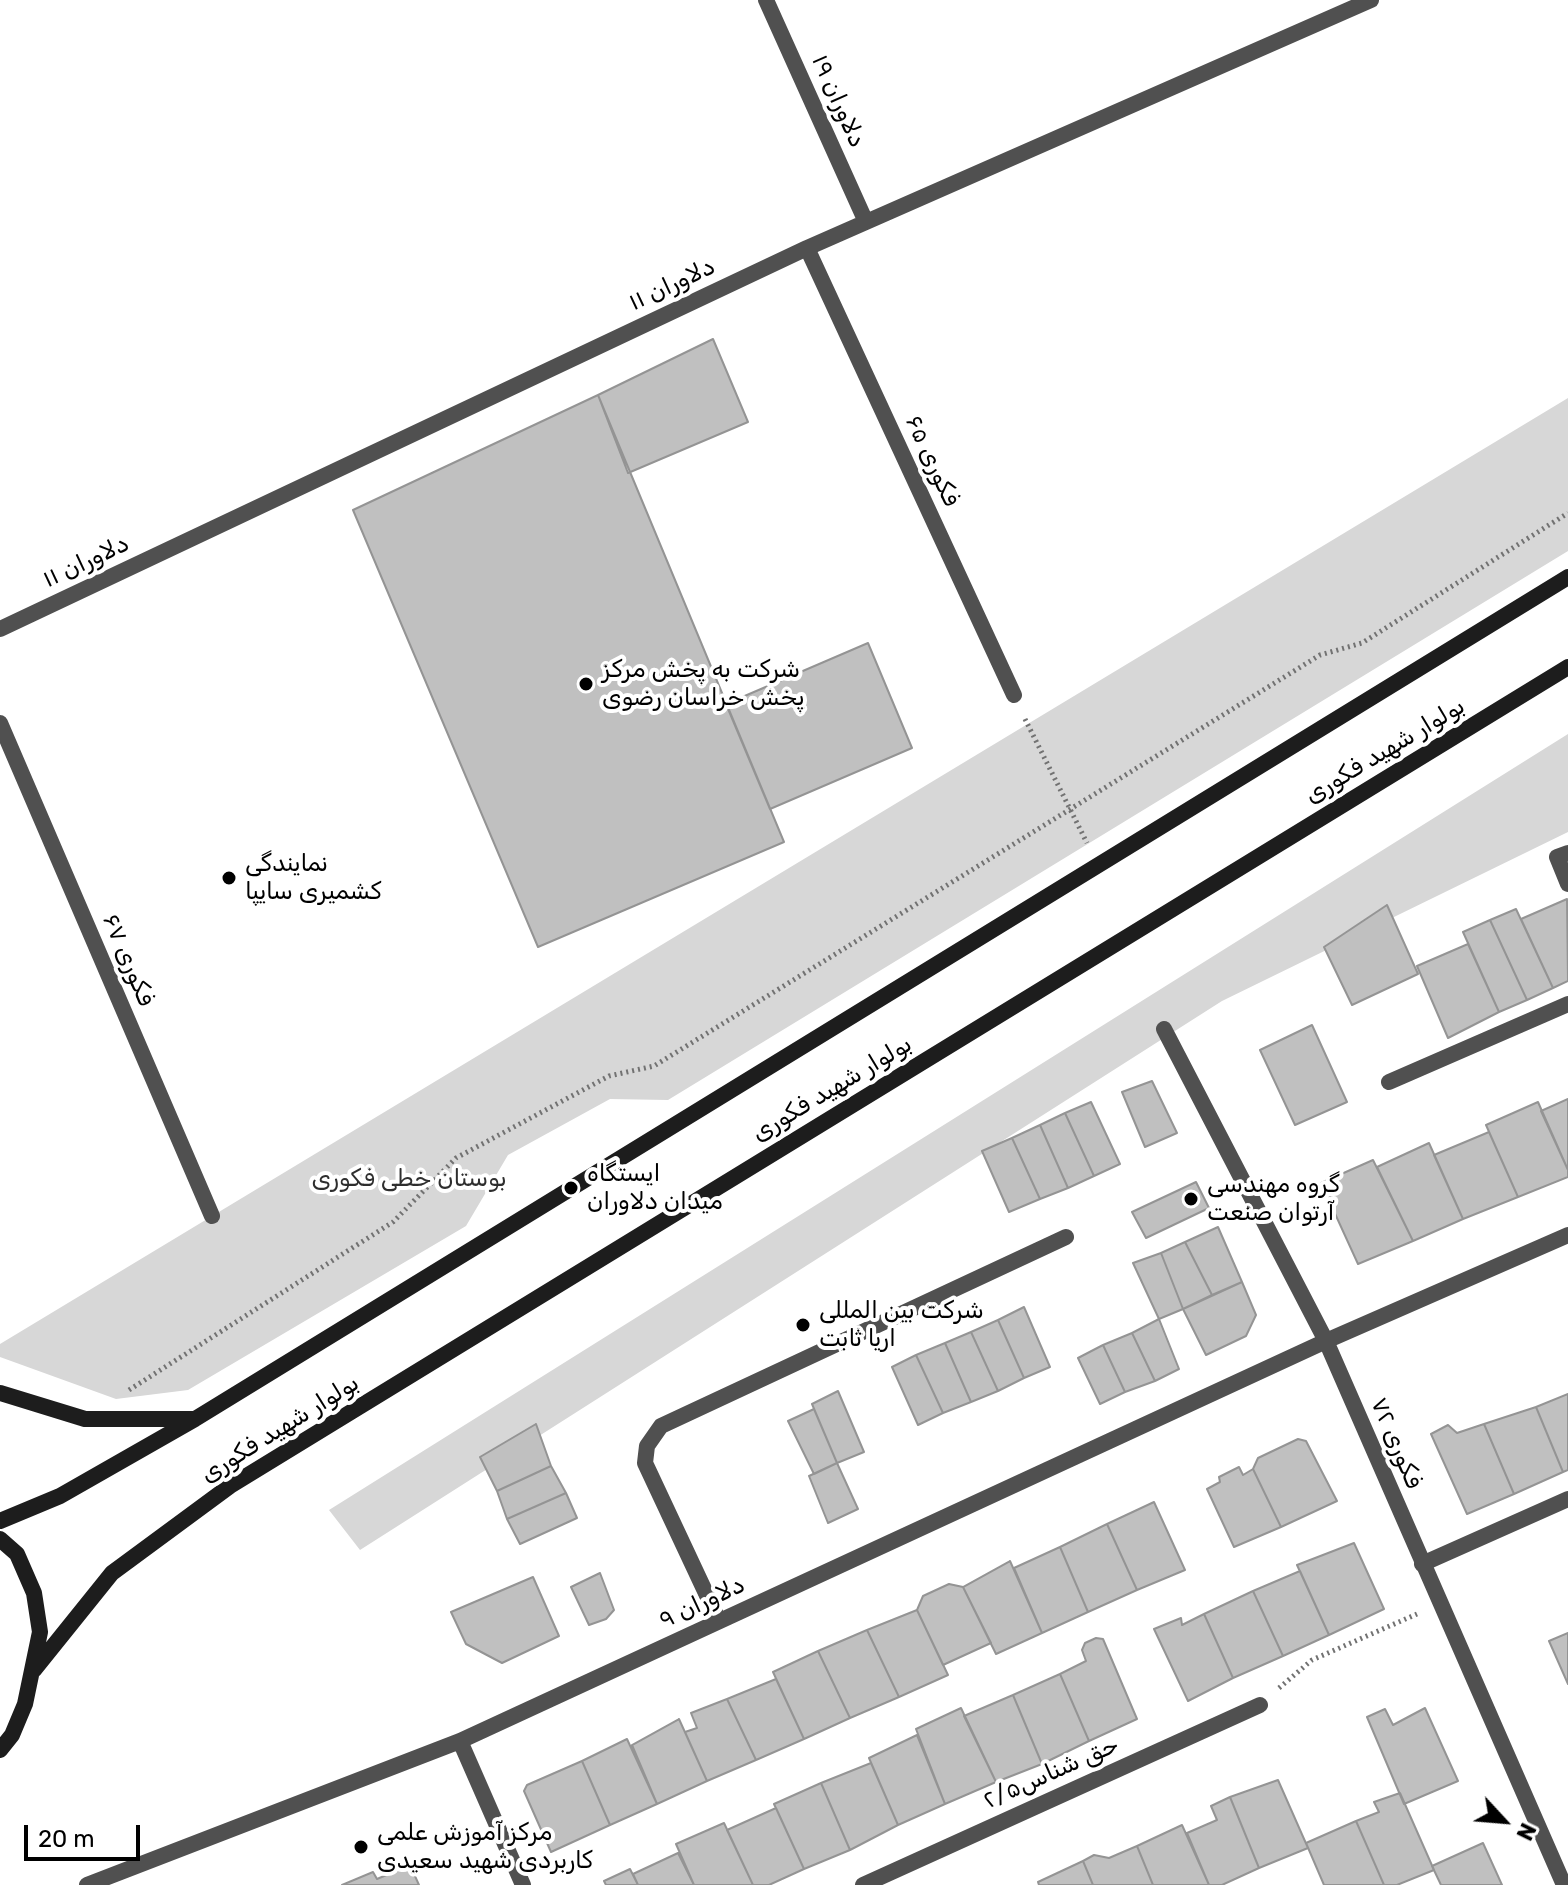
<!DOCTYPE html>
<meta charset="utf-8">
<style>
body{margin:0}
#map{position:relative;width:1568px;height:1885px;overflow:hidden;background:#fff;font-family:Rubik,sans-serif}
canvas{display:block}
.north{position:absolute;left:1464px;top:1781px;width:80px;height:80px;-webkit-text-stroke:6px #fff;paint-order:stroke;rotate:116deg;font-size:22px;font-weight:700;line-height:32px;text-align:center;color:#000}
.north::after{content:'';display:block;margin:auto;width:28px;height:36px;background:#000;clip-path:polygon(50% 0,100% 100%,50% 72%,0 100%)}
.scale{position:absolute;left:24px;top:1825px;width:116px;height:36px;box-sizing:border-box;border:4px solid #000;border-top:0;padding-left:10px;font-size:24px;line-height:28px;white-space:nowrap;color:#000;-webkit-text-stroke:6px #fff;paint-order:stroke}
</style>
<div id="map">
<canvas width="1568" height="1885"></canvas>
<div class="north">N</div>
<div class="scale">20 m</div>
</div>
<script>
const ctx = document.querySelector('canvas').getContext('2d');
ctx.lineJoin = 'round';
function paint(path, color) { ctx.fillStyle = color; ctx.fill(path, 'evenodd'); }
const shape = rows => new Path2D(rows.map(r => 'M' + r).join(''));
function stroke(path, color, width, dash) { ctx.strokeStyle = color; ctx.lineWidth = width; ctx.lineCap = dash ? 'butt' : 'round'; ctx.setLineDash(dash || []); ctx.stroke(path); }
function label(font, color, halo, rows, align = 'center') {
  ctx.font = font + ' Rubik,Cairo,sans-serif'; ctx.lineWidth = 8; ctx.setLineDash([]); ctx.textBaseline = 'middle'; ctx.strokeStyle = halo; ctx.fillStyle = color; for (const [text, x, y, turn = 0] of rows) {
    ctx.save(); ctx.translate(x, y); ctx.rotate((+turn || 0) * Math.PI / 180); ctx.textAlign = isNaN(turn) ? turn : align; if (halo) ctx.strokeText(text, 0, 0); ctx.fillText(text, 0, 0); ctx.restore();
  }
}
paint(shape([
 [1568,398,1568,551,668,1100,610,1099,508,1155,466,1226,188,1390,116,1399,0,1357,0,1344],
 [1568,734,1568,832,1222,1001,360,1550,329,1510]
]), '#d7d7d7');
const building = shape([
 [713,339,748,422,628,473,598,395,713,339],
 [598,395,784,842,538,947,353,510,598,395],
 [868,643,912,748,770,809,726,704,868,643],
 [1567,899,1568,981,1553,988,1521,919,1567,899],
 [1387,905,1418,974,1352,1005,1324,947,1387,905],
 [1516,909,1553,988,1527,1000,1490,920,1516,909],
 [1490,920,1527,1000,1499,1012,1463,932,1490,920],
 [1468,944,1499,1012,1448,1038,1417,966,1468,944],
 [1312,1025,1347,1102,1295,1125,1260,1050,1312,1025],
 [1152,1081,1177,1133,1145,1147,1122,1092,1152,1081],
 [1568,1099,1568,1170,1541,1111,1568,1099],
 [1091,1102,1120,1164,1094,1176,1065,1113,1091,1102],
 [1538,1102,1568,1170,1568,1177,1518,1197,1486,1125,1538,1102],
 [1065,1113,1094,1176,1068,1188,1040,1125,1065,1113],
 [1040,1125,1068,1188,1040,1199,1012,1138,1040,1125],
 [1489,1132,1518,1197,1463,1219,1434,1155,1489,1132],
 [1012,1138,1040,1199,1009,1212,982,1151,1012,1138],
 [1429,1143,1463,1219,1413,1241,1377,1167,1429,1143],
 [1373,1160,1413,1241,1358,1264,1321,1183,1373,1160],
 [1196,1182,1209,1208,1146,1238,1132,1212,1196,1182],
 [1218,1227,1242,1282,1212,1295,1185,1242,1218,1227],
 [1185,1242,1212,1295,1183,1309,1161,1253,1185,1242],
 [1161,1253,1183,1309,1159,1319,1133,1263,1161,1253],
 [1242,1282,1256,1315,1246,1336,1206,1355,1183,1309,1242,1282],
 [1024,1307,1050,1367,1024,1378,998,1320,1024,1307],
 [1159,1319,1179,1369,1155,1381,1132,1333,1159,1319],
 [998,1320,1024,1378,998,1391,971,1332,998,1320],
 [971,1332,998,1391,971,1402,945,1343,971,1332],
 [1132,1333,1155,1381,1125,1392,1103,1345,1132,1333],
 [945,1343,971,1402,943,1413,916,1355,945,1343],
 [1103,1345,1125,1392,1100,1404,1078,1358,1103,1345],
 [916,1355,943,1413,918,1425,892,1367,916,1355],
 [838,1391,864,1452,837,1463,812,1404,838,1391],
 [1568,1394,1568,1470,1563,1472,1536,1407,1568,1394],
 [1536,1407,1563,1472,1514,1494,1484,1424,1536,1407],
 [814,1409,837,1463,814,1474,788,1421,814,1409],
 [536,1424,551,1466,497,1491,480,1457,536,1424],
 [1484,1424,1514,1494,1467,1514,1431,1434,1448,1425,1457,1433,1484,1424],
 [1298,1439,1306,1441,1337,1501,1281,1527,1253,1469,1258,1458,1298,1439],
 [837,1463,858,1509,828,1523,809,1476,837,1463],
 [551,1466,566,1493,507,1519,497,1491,551,1466],
 [1239,1467,1243,1475,1253,1469,1281,1527,1234,1547,1207,1489,1220,1482,1219,1477,1239,1467],
 [566,1493,577,1518,520,1544,507,1519,566,1493],
 [1154,1502,1185,1570,1137,1590,1107,1524,1154,1502],
 [1107,1524,1137,1590,1088,1612,1060,1547,1107,1524],
 [1354,1543,1384,1609,1329,1635,1297,1565,1354,1543],
 [1060,1547,1088,1612,1042,1633,1014,1568,1060,1547],
 [1010,1561,1042,1633,996,1654,963,1587,1010,1561],
 [1300,1571,1329,1635,1283,1656,1253,1591,1300,1571],
 [600,1573,614,1610,606,1619,589,1625,571,1587,600,1573],
 [533,1577,559,1636,502,1663,466,1644,451,1612,533,1577],
 [949,1584,963,1587,991,1643,943,1665,917,1610,923,1596,949,1584],
 [1253,1591,1283,1656,1233,1678,1204,1614,1253,1591],
 [917,1610,948,1675,899,1697,867,1630,917,1610],
 [1204,1614,1233,1678,1188,1701,1154,1629,1181,1618,1182,1625,1204,1614],
 [867,1630,899,1697,850,1718,818,1651,867,1630],
 [1568,1633,1568,1684,1549,1641,1568,1633],
 [1096,1638,1103,1639,1137,1719,1089,1741,1060,1674,1086,1661,1082,1650,1085,1643,1096,1638],
 [818,1651,850,1718,804,1739,773,1672,818,1651],
 [1060,1674,1089,1741,1042,1764,1013,1695,1060,1674],
 [776,1679,804,1739,756,1760,727,1699,776,1679],
 [1013,1695,1042,1764,996,1782,964,1716,1013,1695],
 [727,1699,756,1760,707,1781,685,1732,697,1728,691,1713,727,1699],
 [961,1708,996,1782,945,1804,916,1729,961,1708],
 [1425,1708,1458,1781,1404,1804,1367,1717,1385,1709,1393,1725,1425,1708],
 [679,1719,707,1781,657,1804,632,1745,679,1719],
 [917,1735,945,1804,898,1825,869,1758,917,1735],
 [627,1739,657,1804,610,1825,582,1761,627,1739],
 [582,1761,610,1825,551,1852,524,1791,527,1785,582,1761],
 [871,1763,898,1825,850,1850,821,1783,871,1763],
 [1278,1780,1308,1848,1259,1868,1230,1797,1278,1780],
 [821,1783,850,1850,804,1869,774,1804,821,1783],
 [1400,1793,1434,1870,1397,1885,1384,1885,1356,1821,1379,1812,1374,1802,1400,1793],
 [1230,1797,1259,1868,1222,1885,1209,1885,1187,1833,1217,1820,1211,1806,1230,1797],
 [776,1808,804,1869,769,1885,753,1885,727,1830,776,1808],
 [1356,1821,1384,1885,1324,1885,1306,1843,1356,1821],
 [724,1823,753,1885,694,1885,676,1844,724,1823],
 [1182,1825,1209,1885,1153,1885,1137,1846,1182,1825],
 [1483,1843,1502,1885,1441,1885,1432,1866,1483,1843],
 [1137,1846,1153,1885,1093,1885,1083,1861,1094,1855,1109,1858,1137,1846],
 [678,1853,694,1885,638,1885,633,1874,678,1853],
 [1083,1861,1093,1885,1039,1885,1038,1882,1083,1861],
 [410,1865,419,1885,342,1885,373,1872,377,1879,410,1865],
 [630,1869,638,1885,606,1885,604,1881,630,1869]
]);
paint(building, '#c0c0c0');
stroke(building, '#949494', 2);
stroke(shape([
 [1025,719,1087,843],
 [129,1390,393,1222,456,1158,609,1076,654,1066,1320,655,1362,643,1568,513],
 [1279,1688,1312,1660,1417,1614]
]), '#727272', 5, [2, 4]);
stroke(shape([
 [1422,1564,1568,1499]
]), '#505050', 16);
stroke(shape([
 [766,0,866,222],
 [807,248,1014,695],
 [0,629,807,248,1371,0],
 [0,723,212,1216],
 [1568,853,1557,857,1568,884],
 [1164,1029,1326,1341,1564,1885],
 [1389,1082,1568,1004],
 [719,1621,645,1463,647,1446,661,1426,1066,1237],
 [460,1741,523,1885],
 [87,1885,460,1741,1326,1341,1568,1235],
 [863,1885,1260,1705]
]), '#505050', 16);
stroke(shape([
 [0,1393,85,1419,193,1419],
 [0,1521,60,1496,195,1419,1568,577],
 [0,1539,17,1554,34,1593,40,1632,25,1704,12,1735,0,1750],
 [34,1670,112,1573,230,1486,1568,667]
]), '#1d1d1d', 16);
for (const [x, y, r, color] of [
 [586,684,8,"#000"],
 [229,878,8,"#000"],
 [571,1188,8,"#000"],
 [1191,1199,8,"#000"],
 [803,1325,8,"#000"],
 [361,1847,8,"#000"]
]) { const dot = new Path2D(); dot.arc(x, y, r, 0, 2 * Math.PI); ctx.fillStyle = color; ctx.fill(dot); stroke(dot, '#fff', 3); }
label('24px', '#000', '#fff', [
 ["دلاوران ۱۹",838,101,66],
 ["دلاوران ۱۱",672,285,-25],
 ["فکوری ۶۵",932,461,65],
 ["دلاوران ۱۱",86,562,-25],
 ["بولوار شهید فکوری",1385,751,-31],
 ["فکوری ۶۷",128,960,67],
 ["بولوار شهید فکوری",832,1089,-31],
 ["بولوار شهید فکوری",280,1429,-32],
 ["فکوری ۷۲",1396,1443,67],
 ["دلاوران ۹",702,1603,-25],
 ["حق شناس۲/۵",1051,1773,-24]
]);
label('24px', '#000', '#fff', [
 ["شرکت به پخش مرکز",602,670],
 ["پخش خراسان رضوی",602,698],
 ["نمایندگی",245,864],
 ["کشمیری سایپا",245,892],
 ["ایستگاه",587,1174],
 ["میدان دلاوران",587,1202],
 ["گروه مهندسی",1207,1185],
 ["آرتوان صنعت",1207,1213],
 ["شرکت بین المللی",819,1311],
 ["اریا ثابت",819,1339],
 ["مرکز آموزش علمی",377,1833],
 ["کاربردی شهید سعیدی",377,1861]
], 'left');
label('24px', '#2e2e2e', '#fff', [
 ["بوستان خطی فکوری",409,1179]
]);
</script>
